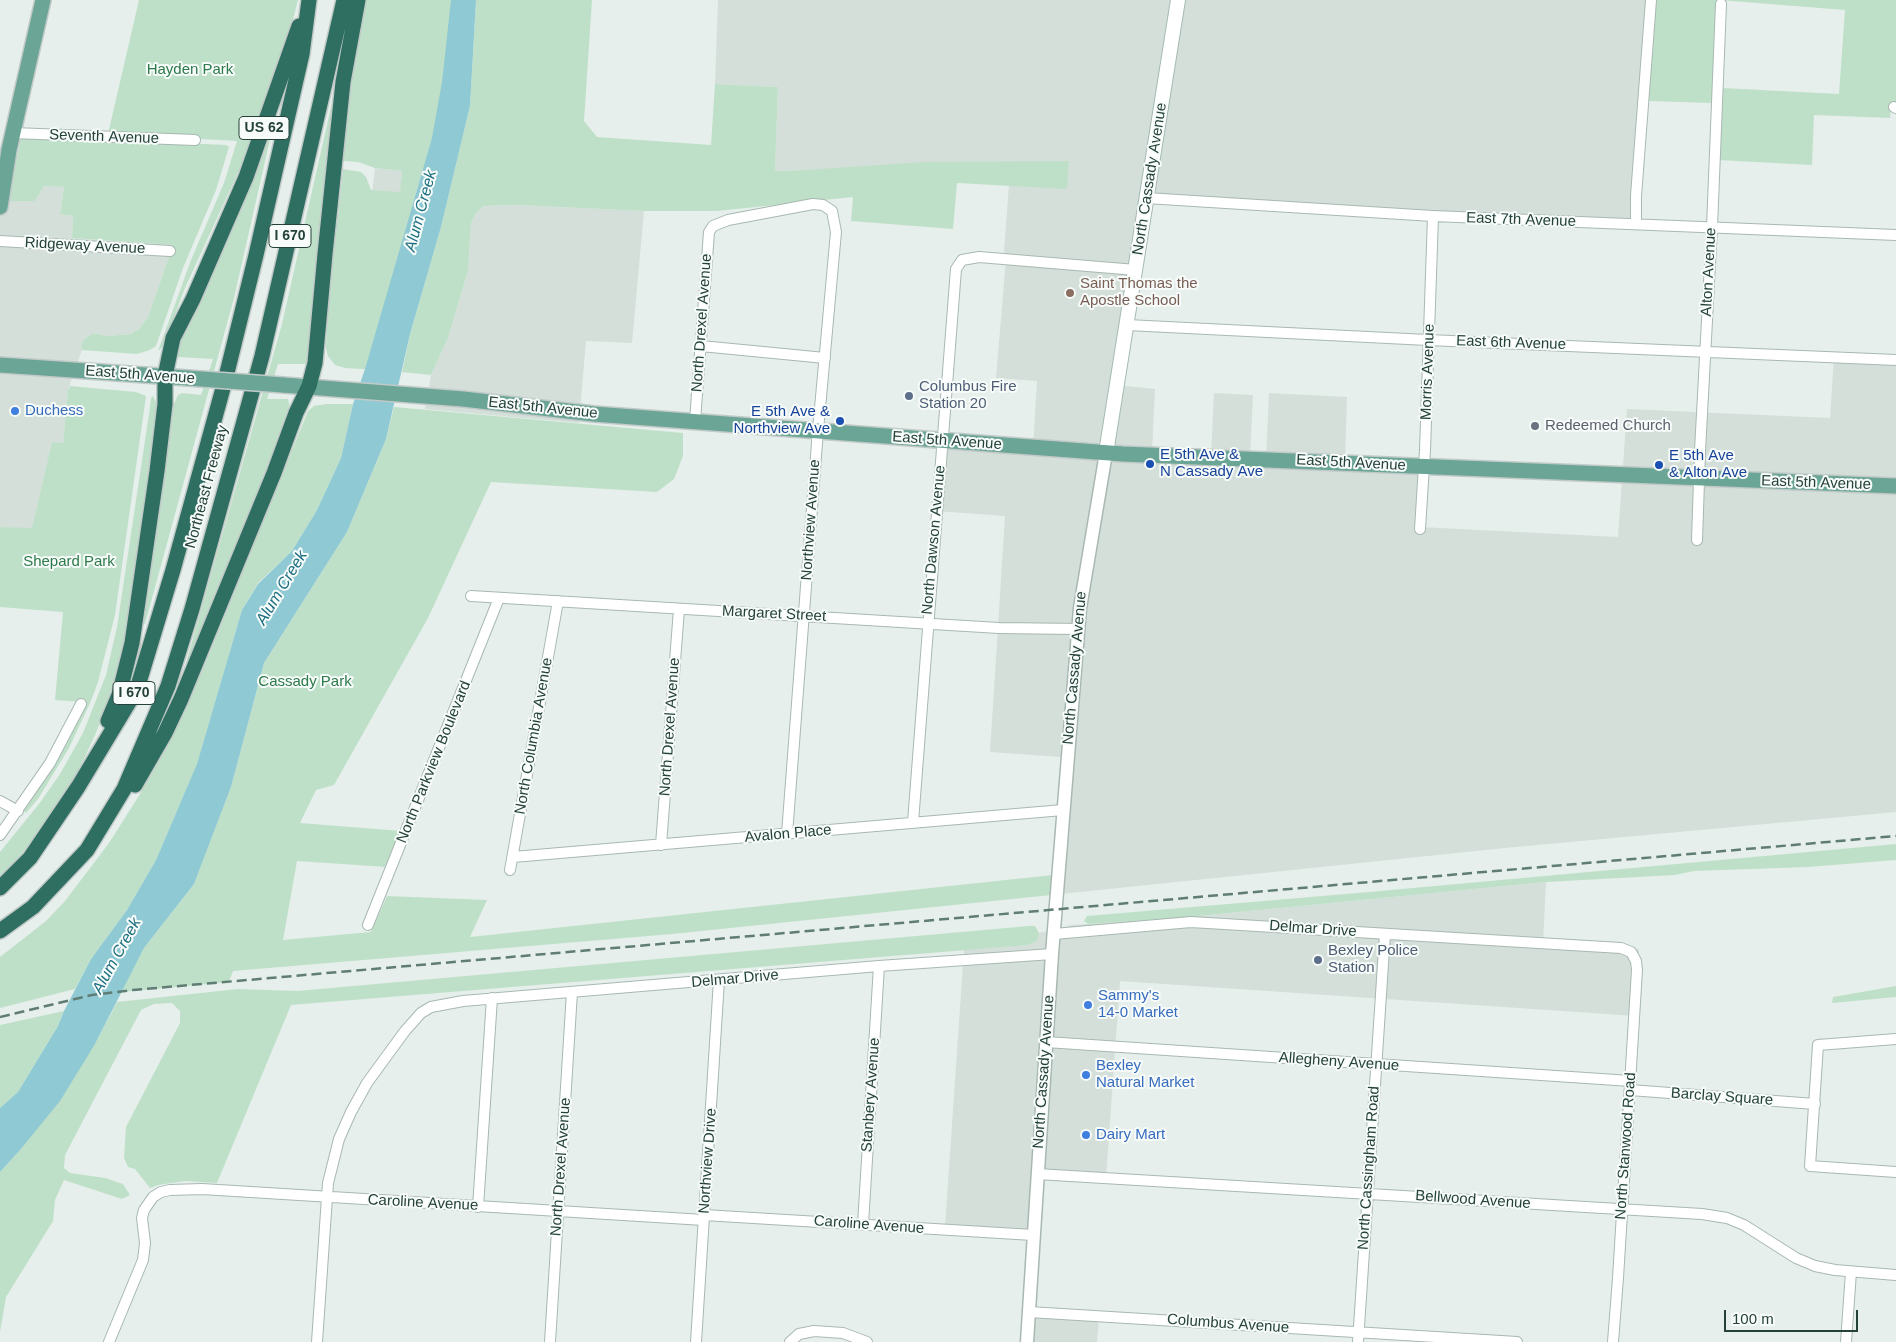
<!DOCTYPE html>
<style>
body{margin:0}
#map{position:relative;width:1896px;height:1342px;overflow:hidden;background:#e6efeb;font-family:Helvetica,sans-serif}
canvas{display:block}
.scale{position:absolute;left:1724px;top:1310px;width:134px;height:22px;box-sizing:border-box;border:2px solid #24423a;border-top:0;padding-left:6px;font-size:15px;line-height:18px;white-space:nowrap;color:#24423a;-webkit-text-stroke:4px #f7fbf9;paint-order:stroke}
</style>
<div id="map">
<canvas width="1896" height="1342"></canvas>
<div class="scale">100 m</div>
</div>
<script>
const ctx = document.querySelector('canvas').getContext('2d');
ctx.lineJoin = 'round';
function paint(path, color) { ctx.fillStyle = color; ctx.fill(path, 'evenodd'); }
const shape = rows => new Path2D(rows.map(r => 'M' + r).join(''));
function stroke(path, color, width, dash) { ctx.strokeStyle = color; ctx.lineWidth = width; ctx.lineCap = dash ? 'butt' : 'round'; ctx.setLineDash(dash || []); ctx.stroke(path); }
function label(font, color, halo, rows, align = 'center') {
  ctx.font = font + ' Helvetica,sans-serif'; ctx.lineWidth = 4; ctx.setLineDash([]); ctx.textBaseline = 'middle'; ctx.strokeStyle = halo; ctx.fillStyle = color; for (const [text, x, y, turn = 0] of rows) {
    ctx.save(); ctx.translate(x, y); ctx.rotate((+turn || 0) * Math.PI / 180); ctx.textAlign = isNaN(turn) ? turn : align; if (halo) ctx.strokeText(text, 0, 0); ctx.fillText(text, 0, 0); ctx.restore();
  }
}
paint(shape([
 [718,0,1655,0,1637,223,1148,197,1116,385,1155,389,1152,453,1211,456,1214,393,1253,395,1250,457,1266,458,1269,393,1347,397,1345,462,1423,466,1420,527,1618,537,1627,409,1830,418,1834,356,1896,358,1896,812,1505,848,1051,895,1061,757,990,752,1005,516,936,511,942,439,1033,448,1037,381,996,378,1006,259,1004,251,1009,185,1067,189,805,170,775,171,778,87,715,84],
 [375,168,402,171,400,196,372,193],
 [44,186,64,187,60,214,73,216,72,238,173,245,148,317,139,329,131,334,107,336,93,333,84,339,81,345,82,350,68,390,63,443,52,443,32,529,0,527,0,201,35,201],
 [517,205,644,211,632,343,586,341,579,423,425,409,431,375,448,338,468,271,471,223,476,213,484,206],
 [1546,882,1543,943,1639,949,1636,1016,1120,981,1106,1178,1038,1172,1033,1234,945,1227,964,949,1028,945,1037,941,1039,933,1072,925,1178,918],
 [1028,1312,1099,1317,1097,1342,1026,1342]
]), '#d4dfda');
paint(shape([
 [139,0,298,0,285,51,252,142,185,288,167,336,166,344,158,351,191,260,224,183,237,141,108,134],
 [365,0,457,0,448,108,427,157,416,193,379,370,345,368,335,365,328,356,326,348,328,307,343,169,361,172,366,177,371,190,400,192,402,171,375,168,358,162,343,161,351,76],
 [476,0,592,0,584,121,597,137,711,145,715,84,778,87,775,171,805,170,923,162,1069,161,1067,189,957,183,953,229,851,221,853,197,717,211,644,211,517,205,484,206,476,213,471,223,468,271,448,338,431,375,402,372,410,334,441,227,470,106],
 [1655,0,1717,0,1712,103,1648,101],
 [1719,0,1896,0,1896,103,1891,103,1890,118,1814,115,1812,165,1718,160,1722,88,1839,94,1845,10],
 [333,98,337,98,307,364,278,364,267,399,288,399,291,411,188,672,184,670,282,324],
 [267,132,271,135,234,298,145,624,141,623,173,406,178,395,182,393,201,395,213,359,178,357,178,346],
 [21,136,111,142,204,144,226,145,229,147,216,190,183,268,156,346,150,350,137,354,82,350,81,345,84,339,93,333,107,336,131,334,139,329,148,317,173,245,72,238,73,216,60,214,64,187,44,186,35,201,9,201],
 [70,386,136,392,146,396,115,615,98,682,91,701,69,748,38,799,26,813,23,810,82,702,55,700,63,612,0,607,0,527,32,528,52,442,63,443,68,390],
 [153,396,158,406,127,631,122,654,110,695,96,733,74,780,39,834,0,878,0,852,39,804,60,774,83,733,106,675,117,627,150,407,151,398],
 [327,404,353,404,341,458,317,510,292,551,258,583,242,610,197,765,156,860,127,910,91,959,75,989,0,1008,0,957,46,921,65,901,109,843,140,794,166,747,204,667,308,411,314,406],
 [394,407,683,433,683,456,674,479,657,492,491,482,428,618,334,785,316,790,300,823,402,831,387,867,297,861,283,940,371,932,387,896,487,900,470,937,1053,875,1051,895,672,934,233,971,229,982,121,992,144,948,194,884,231,787,264,663,347,532,386,439],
 [1896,844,1896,860,1808,867,1694,871,1675,875,1546,882,1178,918,1088,924,1084,921,1087,916,1369,892],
 [1029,926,1035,926,1039,933,1037,941,1028,945,291,1005,217,1183,185,1181,158,1185,150,1188,135,1169,128,1167,124,1158,126,1127,180,1023,180,1011,172,1003,154,1004,141,1010,65,1155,64,1168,70,1173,105,1178,123,1184,130,1195,122,1199,64,1180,55,1200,53,1221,6,1297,0,1332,0,1172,20,1150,95,1044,117,1002,238,989,297,991],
 [1896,986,1896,997,1832,1003,1833,997],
 [64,1011,58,1026,18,1092,0,1108,0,1025]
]), '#bfe0c8');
paint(shape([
 [451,0,476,0,470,106,441,227,410,334,386,439,347,532,264,663,231,787,194,884,144,948,95,1044,60,1101,20,1150,0,1172,0,1108,18,1092,58,1026,64,1011,91,959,127,910,156,860,197,764,242,610,258,584,292,551,317,510,341,458,353,404,365,369,432,138,442,82]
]), '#8ec9d4');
const minor = shape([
 [1894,107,1896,108],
 [13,133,195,140],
 [1146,198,1433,216,1896,235],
 [1636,224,1636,196,1651,0],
 [0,241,170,251],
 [1127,325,1428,340,1896,360],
 [701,346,825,358],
 [695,421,709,232,713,226,728,220,813,204,823,205,832,211,836,232,818,430,787,834],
 [1420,529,1425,450,1433,216],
 [1697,540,1700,451,1712,227,1721,4],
 [471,596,999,628,1078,629],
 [0,801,18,811],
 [913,822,956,269,962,260,979,257,1136,270],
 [0,835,50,763,81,704],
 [661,845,679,609],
 [513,857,1063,810],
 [510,870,558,601],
 [368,925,499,598],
 [1054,934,1191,922,1621,948,1631,952,1636,961,1637,970,1618,1278,1613,1342],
 [1896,1039,1818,1045,1810,1166,1896,1172],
 [1046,1042,1631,1081],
 [1630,1090,1815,1104],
 [1037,1174,1702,1214,1727,1218,1744,1225,1796,1258,1815,1266,1835,1270,1896,1275],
 [478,1207,492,998],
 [704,1215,1033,1235],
 [863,1224,879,966],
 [1029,1312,1517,1342],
 [109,1342,143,1260,145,1243,142,1218,144,1210,153,1197,161,1192,170,1190,202,1189,704,1220],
 [317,1342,328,1183,339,1139,351,1112,367,1083,405,1031,421,1013,431,1007,463,1001,879,966,1052,954],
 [550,1342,572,992],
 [696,1342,719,980],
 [790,1342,799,1334,814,1331,843,1333,867,1342],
 [1358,1342,1385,934],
 [1846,1342,1851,1272]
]);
const tertiary = shape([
 [1027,1342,1052,954,1080,608,1106,453]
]);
const secondary = shape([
 [1106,453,1178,0]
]);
const primary = shape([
 [0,207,9,150,43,0],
 [0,365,188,378],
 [283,385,463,399,594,414,1123,454,1896,486]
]);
const motorway = shape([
 [108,721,119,695,132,643,157,471,165,404,165,376,173,338,193,299,246,177,299,26],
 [135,785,165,733,181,699,274,473,296,413,309,386,315,363,325,254,343,82,358,0],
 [0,888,30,858,78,787,137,689,173,570,225,381,256,255,302,54,309,0],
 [0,931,33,907,87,850,124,789,168,686,192,609,262,356,344,0]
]);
stroke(minor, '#a8b8b2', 12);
stroke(tertiary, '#a8b8b2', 15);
stroke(secondary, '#a4bbb3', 16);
stroke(primary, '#c2cac8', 18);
stroke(motorway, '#c2cac8', 18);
stroke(minor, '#fff', 10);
stroke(tertiary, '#fff', 12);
stroke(secondary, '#fff', 14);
stroke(primary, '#6aa596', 15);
stroke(motorway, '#2f6f62', 15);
stroke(shape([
 [0,1017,92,995,133,990,1896,836]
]), '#5f7d75', 2.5, [10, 5]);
const primaryBridge = shape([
 [188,378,283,385]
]);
stroke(primaryBridge, '#c2cac8', 18, []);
stroke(primaryBridge, '#6aa596', 15);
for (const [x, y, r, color] of [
 [1070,293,5,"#8d6e63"],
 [909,396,5,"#5c6f8a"],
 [15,411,5,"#3f7fe0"],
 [840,421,5,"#1a4fb4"],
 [1535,426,5,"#6b7280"],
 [1150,464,5,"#1a4fb4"],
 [1659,465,5,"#1a4fb4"],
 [1318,960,5,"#5c6f8a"],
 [1088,1005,5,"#3f7fe0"],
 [1086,1075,5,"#3f7fe0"],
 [1086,1135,5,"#3f7fe0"]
]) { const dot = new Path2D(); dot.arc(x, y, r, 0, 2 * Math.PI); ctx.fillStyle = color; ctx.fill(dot); stroke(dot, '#f7fbf9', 2); }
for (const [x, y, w] of [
 [264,128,50],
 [290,236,42],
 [134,693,42]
]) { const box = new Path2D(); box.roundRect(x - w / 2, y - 11.5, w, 23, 4); ctx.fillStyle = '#f7fbf9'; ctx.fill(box); stroke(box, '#24423a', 1); }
label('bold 14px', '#24423a', null, [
 ["US 62",264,128],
 ["I 670",290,236],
 ["I 670",134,693]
]);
label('15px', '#2d7a4b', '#f7fbf9', [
 ["Hayden Park",190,70],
 ["Shepard Park",69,562],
 ["Cassady Park",305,682]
]);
label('15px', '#24423a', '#f7fbf9', [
 ["Seventh Avenue",104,137,2],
 ["North Cassady Avenue",1150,179,-81],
 ["East 7th Avenue",1521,220,2],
 ["Ridgeway Avenue",85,246,3],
 ["Alton Avenue",1709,272,-87],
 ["North Drexel Avenue",702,323,-86],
 ["East 6th Avenue",1511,343,2],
 ["Morris Avenue",1428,372,-88],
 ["East 5th Avenue",140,375,4],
 ["East 5th Avenue",543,408,6],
 ["East 5th Avenue",947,441,4],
 ["East 5th Avenue",1351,463,3],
 ["East 5th Avenue",1816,483,2],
 ["Northeast Freeway",207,487,-75],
 ["Northview Avenue",811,520,-86],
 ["North Dawson Avenue",934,540,-85],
 ["Margaret Street",774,614,3],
 ["North Cassady Avenue",1075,668,-85],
 ["North Drexel Avenue",670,727,-86],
 ["North Columbia Avenue",534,736,-80],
 ["North Parkview Boulevard",434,762,-68],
 ["Avalon Place",788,834,-5],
 ["Delmar Drive",1313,929,4],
 ["Delmar Drive",735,979,-5],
 ["Allegheny Avenue",1339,1062,4],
 ["North Cassady Avenue",1044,1072,-86],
 ["Stanbery Avenue",871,1095,-86],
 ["Barclay Square",1722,1097,4],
 ["North Stanwood Road",1626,1146,-86],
 ["Northview Drive",708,1161,-86],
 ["North Drexel Avenue",561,1167,-86],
 ["North Cassingham Road",1369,1168,-86],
 ["Bellwood Avenue",1473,1200,4],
 ["Caroline Avenue",423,1203,3],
 ["Caroline Avenue",869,1225,4],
 ["Columbus Avenue",1228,1324,4]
]);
label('15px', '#785e54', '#f7fbf9', [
 ["Saint Thomas the",1080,284],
 ["Apostle School",1080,301]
], 'left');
label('15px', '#4e5e75', '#f7fbf9', [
 ["Columbus Fire",919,387],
 ["Station 20",919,404],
 ["Bexley Police",1328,951],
 ["Station",1328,968]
], 'left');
label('15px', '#366cbe', '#f7fbf9', [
 ["Duchess",25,411],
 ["Sammy's",1098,996],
 ["14-0 Market",1098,1013],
 ["Bexley",1096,1066],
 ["Natural Market",1096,1083],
 ["Dairy Mart",1096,1135]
], 'left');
label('15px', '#164399', '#f7fbf9', [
 ["E 5th Ave &",830,412,"right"],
 ["Northview Ave",830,429,"right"],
 ["E 5th Ave &",1160,455],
 ["N Cassady Ave",1160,472],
 ["E 5th Ave",1669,456],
 ["& Alton Ave",1669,473]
], 'left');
label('15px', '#5b616d', '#f7fbf9', [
 ["Redeemed Church",1545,426]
], 'left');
label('italic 16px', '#1c6f80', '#f7fbf9', [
 ["Alum Creek",421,211,-75],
 ["Alum Creek",282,588,-59],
 ["Alum Creek",117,956,-61]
]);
</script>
